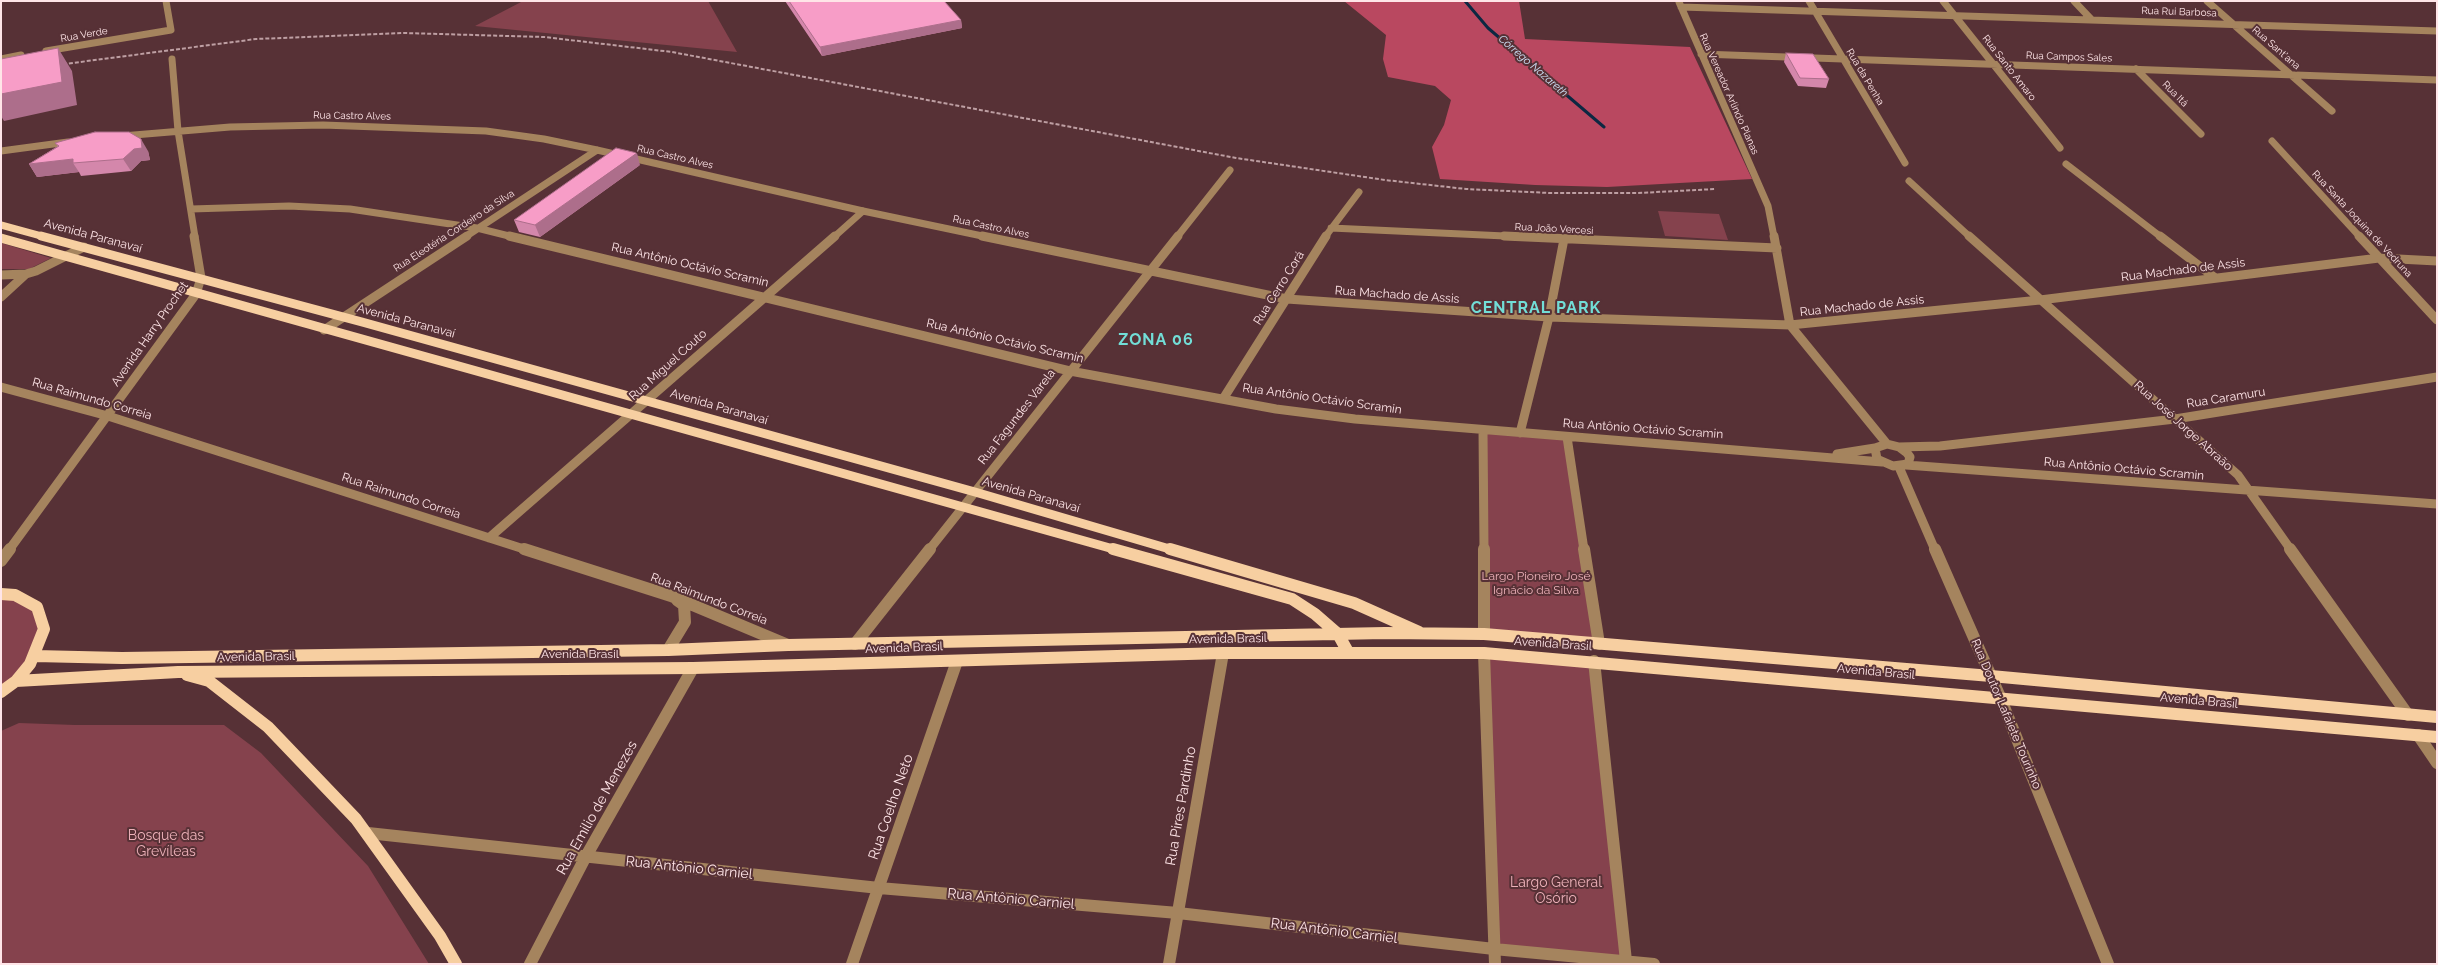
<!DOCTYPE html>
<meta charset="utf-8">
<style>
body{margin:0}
#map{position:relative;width:2438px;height:965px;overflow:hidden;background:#573136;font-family:Raleway,sans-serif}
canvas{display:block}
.frame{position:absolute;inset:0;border:2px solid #ffe5e8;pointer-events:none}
</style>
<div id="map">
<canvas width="2438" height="965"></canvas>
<div class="frame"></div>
</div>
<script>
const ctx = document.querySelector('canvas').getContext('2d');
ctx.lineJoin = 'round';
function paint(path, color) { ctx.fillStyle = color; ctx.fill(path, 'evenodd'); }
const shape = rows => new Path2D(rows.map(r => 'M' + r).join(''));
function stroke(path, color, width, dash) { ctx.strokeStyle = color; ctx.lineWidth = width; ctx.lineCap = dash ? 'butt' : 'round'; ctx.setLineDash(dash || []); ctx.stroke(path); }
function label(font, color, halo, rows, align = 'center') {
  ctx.font = font + ' Raleway,sans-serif'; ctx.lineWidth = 4; ctx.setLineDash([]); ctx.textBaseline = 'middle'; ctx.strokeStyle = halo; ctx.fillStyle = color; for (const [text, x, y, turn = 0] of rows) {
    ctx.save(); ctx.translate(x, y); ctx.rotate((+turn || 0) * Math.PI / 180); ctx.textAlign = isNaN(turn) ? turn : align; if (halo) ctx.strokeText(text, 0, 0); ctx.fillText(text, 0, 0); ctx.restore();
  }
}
paint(shape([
 [523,1,708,1,737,52,475,26],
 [1658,211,1719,214,1728,240,1665,236],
 [1,243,51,258,29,269,1,269],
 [1483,430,1567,437,1599,644,1484,634],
 [1,594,37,607,44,629,35,656,1,692],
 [1484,653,1594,661,1626,961,1494,949],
 [19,723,75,725,224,725,261,753,368,866,429,964,1,964,1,731]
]), '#85424d');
paint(shape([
 [1344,1,1519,1,1525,39,1690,47,1752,179,1607,187,1535,185,1440,179,1432,147,1444,125,1451,100,1435,86,1388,77,1383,59,1386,35]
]), '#b94860');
stroke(shape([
 [1465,1,1488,28,1604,127]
]), '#0d2842', 3);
stroke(shape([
 [1809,1,1905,163],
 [1943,1,2060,148],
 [2074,1,2091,19],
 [2207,1,2332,111],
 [1679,2,1768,206,1774,237],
 [1681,7,2437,31],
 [46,51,171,30,166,1],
 [1701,54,2437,80],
 [1,59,21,55],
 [172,59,178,131,195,237],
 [2136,69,2201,134],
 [122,136,230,127,323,125,486,131,544,139,597,150,863,211,987,237],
 [2272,141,2360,237],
 [1,151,68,142],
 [2066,164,2161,237],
 [1909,181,1970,237],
 [191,209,289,206,350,209,477,228,513,237],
 [1331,228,1527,237],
 [465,237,597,150],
 [834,237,863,211],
 [1177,237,1230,170],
 [1325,237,1359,192]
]), '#a5845e', 7);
stroke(shape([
 [509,236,1070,371,1276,409,1355,419,1882,462],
 [982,236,1287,299,1549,317,1790,325,2040,300,2379,258,2437,261],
 [1504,236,1777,248],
 [1774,236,1790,325,1887,444],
 [1969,236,2238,475,2291,550],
 [2160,236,2214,277],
 [2359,236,2437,320],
 [1,275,26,274,36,271,84,247],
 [1,297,26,274],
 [324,330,467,236],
 [1,387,108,416,527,550],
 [1223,399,1326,236],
 [1483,430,1484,550],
 [1520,433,1549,317,1564,239],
 [1567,437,1584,550],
 [1887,444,1899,447,1907,453,1910,457,1908,464,1893,466,1877,459,1875,448,1887,444],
 [1899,447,1940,446,2175,419,2437,377],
 [1837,454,1875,448],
 [1906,465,2437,504],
 [1899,467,1935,550],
 [489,538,835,236],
 [9,550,196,294,201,278,194,236],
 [929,550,1178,236]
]), '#a5845e', 9);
stroke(shape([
 [524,549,671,596,788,645],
 [1484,549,1484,634],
 [1584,549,1599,644],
 [1935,549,2000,697,2108,964],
 [2290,549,2408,715],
 [1,561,10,549],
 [855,644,930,549],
 [668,650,685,622,684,605,677,600],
 [1484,653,1495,964],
 [1594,661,1626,961],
 [2418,735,2437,763],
 [368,833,879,888,1178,913,1494,949,1654,964],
 [530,964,585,858,693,668],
 [852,964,957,661],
 [1169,964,1223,653]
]), '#a5845e', 12);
stroke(shape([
 [1,225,45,237]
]), '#f7cfa1', 7);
stroke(shape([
 [41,236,362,322,975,492,1173,550],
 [1,238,1117,550]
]), '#f7cfa1', 9);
stroke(shape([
 [1113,549,1292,599,1315,614,1338,634,1348,652],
 [1170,549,1354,603,1419,632],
 [1,594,15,595,37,607,44,629,30,664,16,681,1,692],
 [35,656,122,658,668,650,788,645,1385,633,1484,634,1991,676,2437,717],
 [187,675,209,681,268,727,356,819,440,936,456,964],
 [16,681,178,672,693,668,1223,653,1484,653,2437,737]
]), '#f7cfa1', 12);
stroke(shape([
 [57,65,256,39,404,33,544,37,672,52,1236,158,1385,180,1466,189,1550,193,1638,193,1716,189]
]), '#be9fa3', 2, [4, 2]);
paint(shape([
 [785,1,944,1,961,20,962,28,822,56],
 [1786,53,1829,79,1826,88,1798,86,1784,62],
 [55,143,148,151,150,160,141,161,131,171,81,176,79,172,37,177,29,164,58,146],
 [640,165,540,237,519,232,514,220]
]), '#d487ab');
paint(shape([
 [961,20,962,28,822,56,820,47],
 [58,48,72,71,77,105,4,121,1,116,1,94],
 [141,139,148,151,150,160,141,161,131,171,123,159],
 [637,153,640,165,540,237,535,225],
 [73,159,73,163,79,172,37,177,29,164]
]), '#ad6e8b');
const building = shape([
 [789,1,944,1,961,20,820,47,789,1],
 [58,48,62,82,1,94,1,59,58,48],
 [1786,53,1813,54,1829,79,1800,78,1786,53],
 [95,132,129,132,141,139,142,148,134,149,123,159,73,163,73,159,29,164,59,146,55,143,95,132],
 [616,148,637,153,535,225,514,220,616,148]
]);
paint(building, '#f79dc7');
stroke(building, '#ad6e8b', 1);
label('10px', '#ffe5e8', '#573136', [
 ["Rua Rui Barbosa",2179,12,2],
 ["Rua Verde",84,35,-10],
 ["Rua Sant'ana",2276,48,41],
 ["Rua Campos Sales",2069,57,2],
 ["Rua Santo Amaro",2009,68,52],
 ["Rua da Penha",1865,77,59],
 ["Rua Vereador Arlindo Planas",1729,94,66],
 ["Rua Itá",2175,94,45],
 ["Rua Castro Alves",352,116,1],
 ["Rua Castro Alves",675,157,13],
 ["Rua Santa Joquina de Vedruna",2362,224,47],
 ["Rua Castro Alves",991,227,12],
 ["Rua João Vercesi",1554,229,3],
 ["Rua Eleotéria Cordeiro da Silva",454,231,-33]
]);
label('italic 11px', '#cde0f5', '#573136', [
 ["Córrego Nazareth",1533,66,41]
]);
label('12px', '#ffe5e8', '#573136', [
 ["Avenida Paranavaí",93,236,15],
 ["Rua Antônio Octávio Scramin",690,265,13],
 ["Rua Machado de Assis",2183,270,-7],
 ["Rua Cerro Corá",1279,288,-58],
 ["Rua Machado de Assis",1397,295,4],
 ["Rua Machado de Assis",1862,306,-6],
 ["Avenida Paranavaí",406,321,15],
 ["Avenida Harry Prochet",150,334,-55],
 ["Rua Antônio Octávio Scramin",1005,341,13],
 ["Rua Miguel Couto",668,365,-42],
 ["Rua Caramuru",2226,398,-9],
 ["Rua Raimundo Correia",92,399,16],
 ["Rua Antônio Octávio Scramin",1322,399,8],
 ["Avenida Paranavaí",719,407,16],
 ["Rua Fagundes Varela",1017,417,-52],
 ["Rua José Jorge Abraão",2183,426,42],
 ["Rua Antônio Octávio Scramin",1643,429,4],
 ["Rua Antônio Octávio Scramin",2124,469,5],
 ["Avenida Paranavaí",1031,495,16],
 ["Rua Raimundo Correia",401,496,18],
 ["Rua Raimundo Correia",709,599,21],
 ["Avenida Brasil",1228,639,-1],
 ["Avenida Brasil",1553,644,4],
 ["Avenida Brasil",904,648,-2],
 ["Avenida Brasil",580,654],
 ["Avenida Brasil",256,657,-1],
 ["Avenida Brasil",1876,672,5],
 ["Avenida Brasil",2199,701,5],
 ["Rua Doutor Lafaiete Tourinho",2006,714,67]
]);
label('12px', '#edb1b9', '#573136', [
 ["Largo Pioneiro José",1536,576],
 ["Ignácio da Silva",1536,590]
]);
label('14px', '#ffe5e8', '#573136', [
 ["Rua Pires Pardinho",1181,806,-80],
 ["Rua Coelho Neto",891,807,-71],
 ["Rua Emilio de Menezes",597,808,-61],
 ["Rua Antônio Carniel",689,868,6],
 ["Rua Antônio Carniel",1011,899,5],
 ["Rua Antônio Carniel",1334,931,7]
]);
label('14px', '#edb1b9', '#573136', [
 ["Bosque das",166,836],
 ["Grevíleas",166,852],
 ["Largo General",1556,883],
 ["Osório",1556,899]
]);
ctx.letterSpacing = '1px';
label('bold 16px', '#72ded7', '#573136', [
 ["CENTRAL PARK",1536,308],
 ["ZONA 06",1156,340]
]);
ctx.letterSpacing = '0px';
</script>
